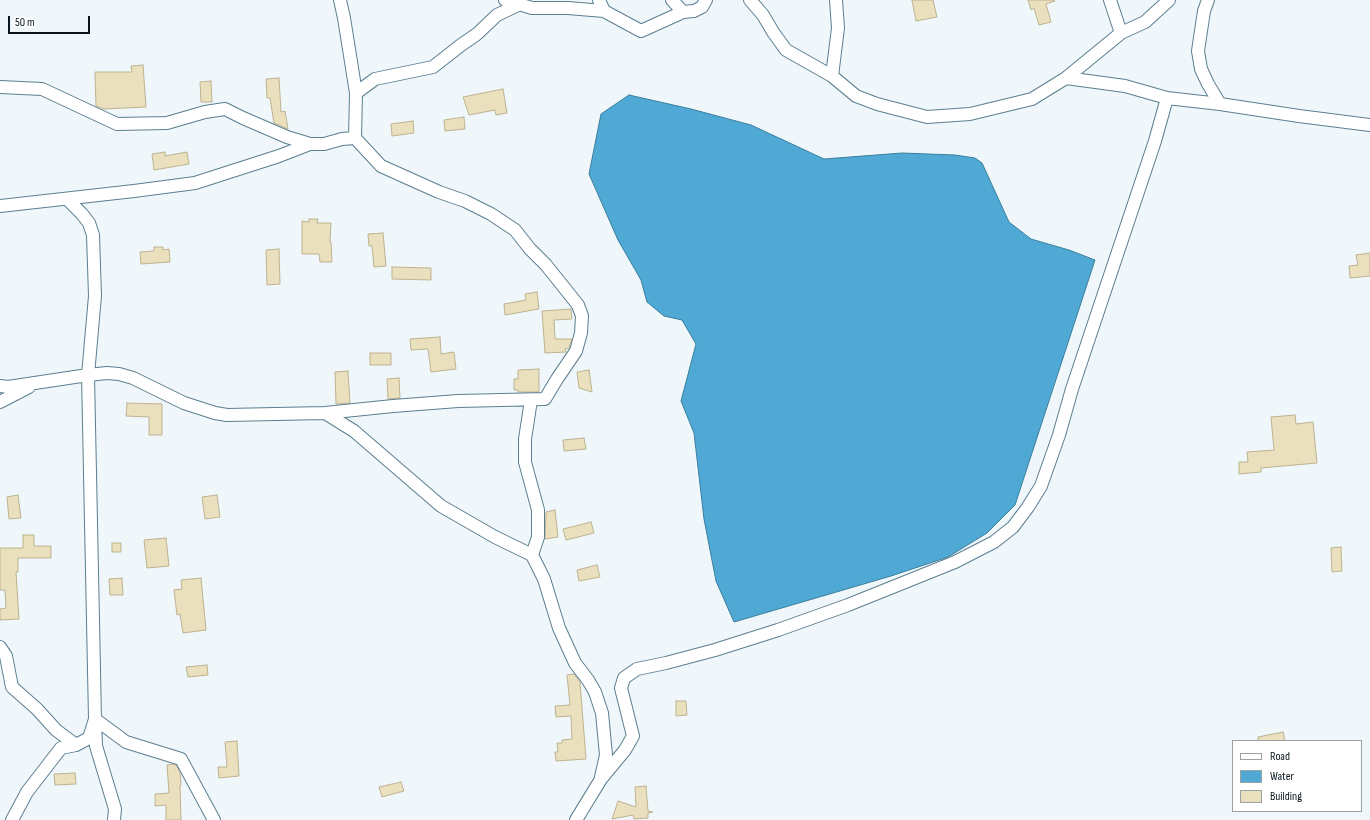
<!DOCTYPE html>
<style>
body{margin:0}
#map{position:relative;width:1370px;height:820px;overflow:hidden;background:#eff7fb;font-family:"Sofia Sans Condensed",sans-serif}
canvas{display:block}
.legend{position:absolute;left:1232px;top:740px;width:130px;height:72px;box-sizing:border-box;background:#fff;border:1px solid #9ca1a4;margin:0;padding:5px 7px;list-style:none;font-size:12px;color:#08151c}
.legend li{display:flex;align-items:center;gap:8px;height:20px}
.legend b{width:20px;border:1px solid #9ca1a4}
.scale{position:absolute;left:8px;top:16px;width:82px;height:18px;box-sizing:border-box;border:2px solid #08151c;border-top:0;padding-left:5px;font-size:12px;line-height:14px;white-space:nowrap;color:#08151c;-webkit-text-stroke:3px #fff;paint-order:stroke}
</style>
<div id="map">
<canvas width="1370" height="820"></canvas>
<ul class="legend">
<li><b style="height:5px;background:#fff"></b>Road</li>
<li><b style="height:11px;background:#4fa9d4"></b>Water</li>
<li><b style="height:11px;background:#ebe0bd"></b>Building</li>
</ul>
<div class="scale">50 m</div>
</div>
<script>
const ctx = document.querySelector('canvas').getContext('2d');
ctx.lineJoin = 'round';
function paint(path, color) { ctx.fillStyle = color; ctx.fill(path, 'evenodd'); }
const shape = rows => new Path2D(rows.map(r => 'M' + r).join(''));
function stroke(path, color, width, dash) { ctx.strokeStyle = color; ctx.lineWidth = width; ctx.lineCap = dash ? 'butt' : 'round'; ctx.setLineDash(dash || []); ctx.stroke(path); }
const water = shape([
 [629,95,691,109,751,125,824,159,902,153,955,155,975,158,982,163,1009,222,1031,239,1069,250,1095,260,1015,505,987,533,948,557,891,576,734,622,716,581,704,519,694,433,681,401,696,344,682,320,664,316,647,302,641,280,618,240,589,174,601,114,629,95]
]);
paint(water, '#4fa9d4');
stroke(water, '#3a7d9d', 1);
const building = shape([
 [912,0,933,0,937,17,916,21,912,0],
 [1028,0,1054,0,1055,1,1046,4,1051,22,1039,25,1034,8,1031,10,1028,0],
 [143,65,146,107,104,109,96,106,95,72,132,72,131,66,143,65],
 [279,78,281,112,285,111,288,129,274,123,270,98,267,98,266,79,279,78],
 [211,81,212,102,201,102,200,82,211,81],
 [503,89,507,113,496,115,495,110,469,115,463,97,503,89],
 [464,117,465,129,445,131,444,120,464,117],
 [413,121,414,133,392,136,391,124,413,121],
 [165,152,165,156,187,152,189,164,154,170,152,154,165,152],
 [309,219,318,219,317,223,331,223,330,242,331,242,332,262,320,262,319,254,302,254,302,221,309,222,309,219],
 [383,233,386,266,374,267,372,246,369,246,368,234,383,233],
 [154,247,163,247,163,250,169,249,170,262,141,264,140,252,154,251,154,247],
 [279,249,280,284,267,285,266,250,279,249],
 [1370,253,1370,276,1350,278,1349,266,1358,265,1356,255,1370,253],
 [392,267,431,268,431,280,392,279,392,267],
 [537,292,539,309,505,315,504,304,526,300,525,294,537,292],
 [571,309,572,319,554,320,555,339,572,339,569,348,565,349,566,352,545,353,542,311,571,309],
 [440,337,441,354,454,352,456,369,431,372,428,349,411,350,410,339,440,337],
 [370,353,391,353,391,365,370,365,370,353],
 [539,369,539,392,518,392,518,390,514,390,514,379,518,379,518,370,539,369],
 [589,370,592,392,579,388,577,372,589,370],
 [348,371,350,403,336,404,335,372,348,371],
 [399,378,400,398,388,399,387,379,399,378],
 [127,403,162,404,162,435,149,435,149,417,126,416,127,403],
 [1295,415,1296,424,1313,422,1317,463,1261,468,1261,472,1239,474,1239,462,1248,462,1247,452,1274,450,1271,417,1295,415],
 [584,438,586,449,564,451,563,440,584,438],
 [18,495,21,518,9,519,7,497,18,495],
 [217,495,220,517,205,519,202,497,217,495],
 [555,510,558,537,545,539,546,512,555,510],
 [591,522,594,533,566,540,563,529,591,522],
 [23,535,34,535,34,546,51,546,51,558,18,558,18,572,16,572,19,619,0,620,0,609,6,608,5,590,0,590,0,548,23,548,23,535],
 [166,538,169,566,147,568,144,540,166,538],
 [112,543,121,543,121,552,112,552,112,543],
 [1341,547,1342,571,1332,572,1331,548,1341,547],
 [597,565,600,577,579,581,577,570,597,565],
 [122,578,123,595,110,595,109,579,122,578],
 [201,578,206,630,183,633,180,614,177,615,174,590,182,589,181,580,201,578],
 [207,665,208,675,188,677,186,667,207,665],
 [574,674,580,682,586,759,556,761,555,752,558,752,557,743,562,743,562,740,572,739,571,716,556,717,555,706,570,705,567,675,574,674],
 [676,701,686,701,687,715,676,716,676,701],
 [1283,732,1285,741,1258,741,1258,737,1283,732],
 [237,741,239,776,219,778,218,767,227,767,225,742,237,741],
 [173,764,176,765,180,772,181,785,180,785,181,820,166,820,166,805,155,806,155,794,169,793,167,765,173,764],
 [75,773,76,784,55,785,54,774,75,773],
 [401,782,404,791,382,797,379,787,401,782],
 [646,786,648,811,653,812,648,813,648,818,634,819,633,815,612,819,618,801,636,807,635,787,646,786]
]);
paint(building, '#ebe0bd');
stroke(building, '#bdb291', 1);
const minor = shape([
 [340,0,344,18,356,93,355,138],
 [505,0,532,8,568,8,604,11],
 [599,0,604,11,641,31,683,12],
 [672,0,683,12,694,11,702,7,706,0],
 [750,0,763,15,773,32,786,50,832,76,856,96,877,104,927,117,970,114,1032,99,1066,78,1121,33,1145,22,1169,0],
 [1110,0,1121,33],
 [1208,0,1204,11,1198,51,1201,69,1208,84,1220,104],
 [832,76,838,28,836,0],
 [1066,78,1125,86,1167,98],
 [0,87,42,89,117,124,167,123,205,112,225,109,243,118,287,137,310,144,324,144,342,139,355,138,381,166,439,192,465,201,491,214,515,230,530,249,546,265,578,305,582,316,581,333,576,351,557,379,545,399,458,401,393,406,325,413],
 [356,93,375,79,433,67,461,45,477,34,497,15,520,4],
 [67,199,82,214,89,223,93,235,95,296,88,375,95,719,96,746,115,809,114,820],
 [0,206,134,191,195,183,279,156,310,144],
 [0,386,8,387,88,375,107,373,119,374,133,378,184,403,215,413,227,415,325,413,354,431,441,506,495,537,532,555,544,579,559,628,575,663,588,680,595,692,602,713,606,755,601,777],
 [531,400,525,439,525,462,538,510,538,537,532,555],
 [0,402,29,387],
 [0,647,6,656,12,687,37,709,56,730,76,745,89,738,95,719,126,742,181,759,214,820],
 [12,820,27,792,61,748,76,745],
 [576,820,601,779,625,750,633,736,621,688,624,678,637,669,666,663,715,650,778,630,848,605,955,562,994,542,1013,527,1028,507,1041,486,1059,435,1072,389,1155,141,1167,98,1220,104,1299,116,1370,125]
]);
stroke(minor, '#5c7e90', 14);
stroke(minor, '#fff', 12);
</script>
